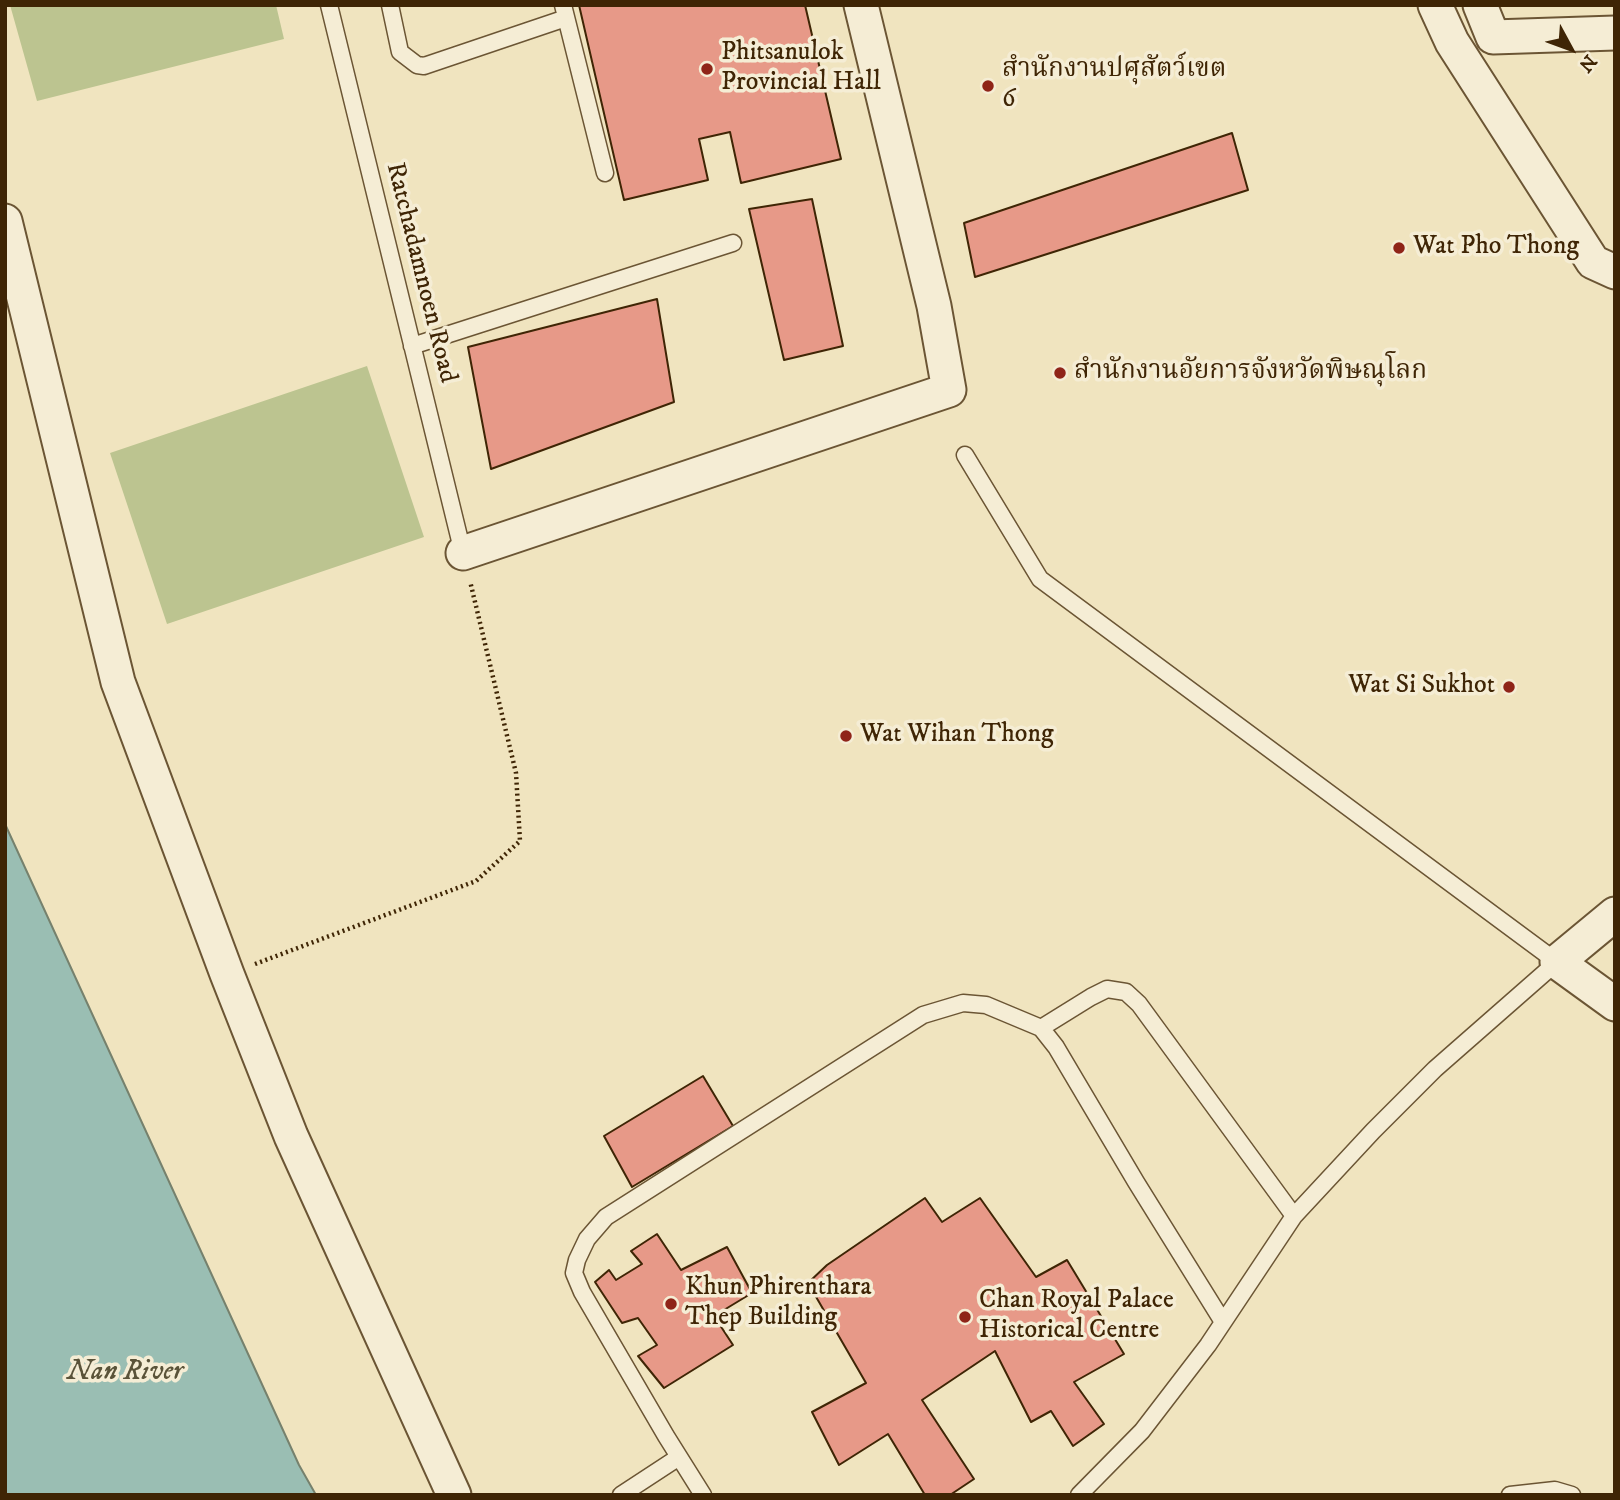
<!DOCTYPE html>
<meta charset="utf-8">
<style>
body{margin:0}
#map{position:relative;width:1620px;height:1500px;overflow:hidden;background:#f0e4bf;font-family:"IM FELL DW Pica",serif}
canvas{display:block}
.frame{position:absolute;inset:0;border:7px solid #3f2505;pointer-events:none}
.north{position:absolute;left:1536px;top:14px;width:70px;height:70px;-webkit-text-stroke:5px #f5edd5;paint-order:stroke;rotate:131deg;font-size:19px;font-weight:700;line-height:28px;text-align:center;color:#3f2505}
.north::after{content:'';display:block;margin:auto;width:24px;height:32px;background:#3f2505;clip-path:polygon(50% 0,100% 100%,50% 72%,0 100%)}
</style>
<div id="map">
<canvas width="1620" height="1500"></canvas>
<div class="frame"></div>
<div class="north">N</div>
</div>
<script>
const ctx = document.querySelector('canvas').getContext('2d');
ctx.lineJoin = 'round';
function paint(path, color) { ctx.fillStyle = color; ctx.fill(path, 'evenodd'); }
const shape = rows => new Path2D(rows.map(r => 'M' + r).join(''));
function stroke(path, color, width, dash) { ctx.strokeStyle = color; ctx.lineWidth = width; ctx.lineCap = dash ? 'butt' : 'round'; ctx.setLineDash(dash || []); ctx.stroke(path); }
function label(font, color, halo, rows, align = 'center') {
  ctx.font = font + ' "IM FELL DW Pica","Noto Serif Thai",serif'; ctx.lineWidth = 7; ctx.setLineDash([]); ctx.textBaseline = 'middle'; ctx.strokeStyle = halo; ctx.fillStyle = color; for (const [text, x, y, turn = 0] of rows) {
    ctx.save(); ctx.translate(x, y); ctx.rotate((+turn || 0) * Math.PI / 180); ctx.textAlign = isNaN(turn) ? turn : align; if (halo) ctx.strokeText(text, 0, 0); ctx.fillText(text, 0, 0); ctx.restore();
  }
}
paint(shape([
 [10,5,276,5,284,39,37,101],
 [367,366,424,537,167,624,110,453]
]), '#bcc490');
const water = shape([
 [5,824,299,1465,316,1495,5,1495,5,824]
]);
paint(water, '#9abeb3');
stroke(water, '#76816d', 2);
const building = shape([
 [579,5,805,5,841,159,741,183,730,132,699,139,708,180,624,200,579,5],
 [1232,133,1248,190,975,277,964,223,1232,133],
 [812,199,843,346,784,360,749,209,812,199],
 [657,299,674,402,491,469,468,347,657,299],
 [703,1076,733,1126,632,1187,604,1136,703,1076],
 [925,1198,942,1222,980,1198,1036,1277,1067,1260,1124,1354,1074,1382,1104,1424,1073,1446,1051,1411,1031,1422,995,1351,922,1400,974,1479,950,1495,925,1495,888,1434,839,1465,812,1412,866,1383,808,1283,827,1265,925,1198],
 [657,1234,681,1270,727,1247,752,1293,714,1316,733,1345,664,1388,638,1356,657,1345,638,1318,622,1323,595,1282,609,1270,616,1280,642,1264,631,1251,657,1234]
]);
paint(building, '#e79988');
stroke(building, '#3f2505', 2);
const lane = shape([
 [329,5,463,553],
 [390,5,400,52,417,65,424,66,566,18],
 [563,5,605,173],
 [412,346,733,243],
 [965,455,1040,579,1557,962,1435,1069,1373,1131,1294,1216,1208,1345,1142,1431,1079,1495],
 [1041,1028,1091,997,1107,989,1126,992,1139,1004,1294,1216],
 [621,1495,679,1457],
 [703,1495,666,1436,582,1292,574,1273,577,1260,587,1239,606,1217,923,1015,963,1003,986,1005,1041,1028,1056,1047,1136,1182,1223,1322],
 [1510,1495,1555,1490,1572,1495]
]);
const street = shape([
 [1435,5,1452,42,1593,262,1615,272],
 [1480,5,1493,37,1615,33],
 [5,221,118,682,227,974,291,1136,454,1495],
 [463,553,949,390,934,306,861,5],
 [1615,914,1557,962,1615,1004]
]);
stroke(lane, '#6b5534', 19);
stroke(street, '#6b5534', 37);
stroke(shape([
 [255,964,476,881,520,841,516,773,470,581]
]), '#3f2505', 4.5, [2, 3.5]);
stroke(lane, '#f5edd5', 16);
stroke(street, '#f5edd5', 33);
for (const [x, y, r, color] of [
 [707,69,7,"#8f2418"],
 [988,86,7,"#8f2418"],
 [1399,248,7,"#8f2418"],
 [1060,373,7,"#8f2418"],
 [1509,687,7,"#8f2418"],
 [846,736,7,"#8f2418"],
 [671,1304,7,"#8f2418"],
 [965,1317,7,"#8f2418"]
]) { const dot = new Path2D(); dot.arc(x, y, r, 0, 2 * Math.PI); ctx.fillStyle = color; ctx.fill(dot); stroke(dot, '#f5edd5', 2.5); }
label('26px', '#3f2505', '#f5edd5', [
 ["Phitsanulok",721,54],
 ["Provincial Hall",721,84],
 ["สำนักงานปศุสัตว์เขต",1002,71],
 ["6",1002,101],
 ["Wat Pho Thong",1413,248],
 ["สำนักงานอัยการจังหวัดพิษณุโลก",1074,373],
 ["Wat Si Sukhot",1495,687,"right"],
 ["Wat Wihan Thong",860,736],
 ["Khun Phirenthara",685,1289],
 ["Thep Building",685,1319],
 ["Chan Royal Palace",979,1302],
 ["Historical Centre",979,1332]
], 'left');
label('26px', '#3f2505', '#f5edd5', [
 ["Ratchadamnoen Road",420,273,76]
]);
label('italic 28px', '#5a5339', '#f5edd5', [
 ["Nan River",125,1373]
]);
</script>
